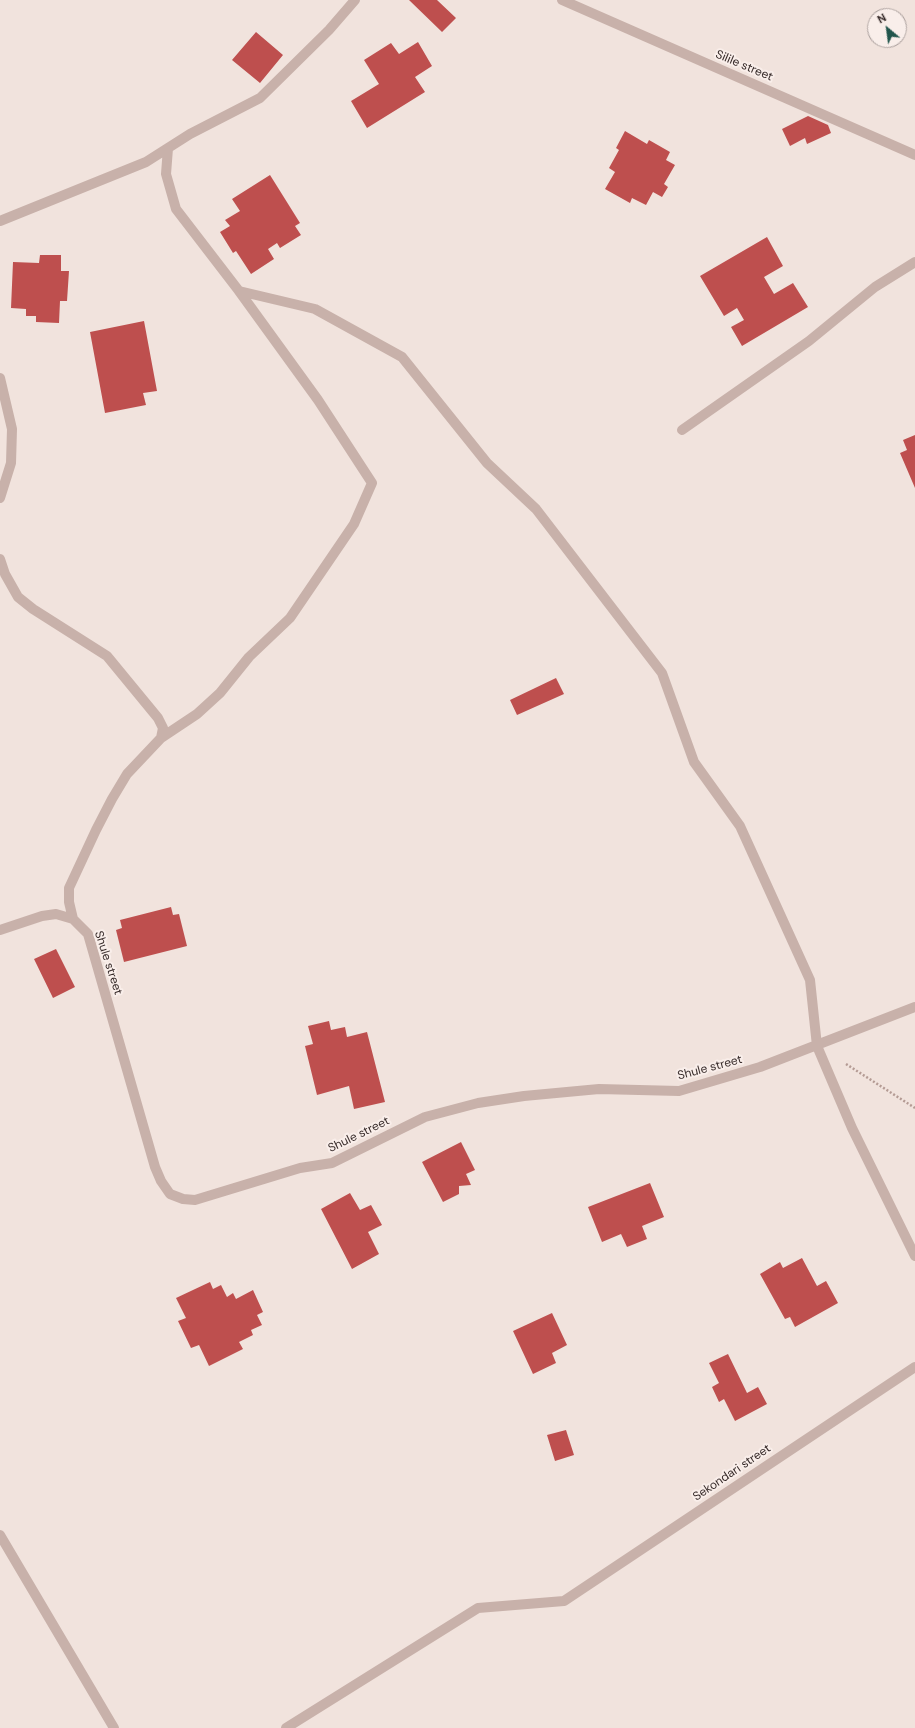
<!DOCTYPE html>
<style>
body{margin:0}
#map{position:relative;width:915px;height:1728px;overflow:hidden;background:#f1e3dd;font-family:"DM Sans",sans-serif}
canvas{display:block}
.north{position:absolute;left:867px;top:8px;width:40px;height:40px;box-sizing:border-box;background:#f9eeea;border:1px solid #aba09d;border-radius:50%;rotate:331deg;font-size:11px;font-weight:700;line-height:16px;text-align:center;color:#362a29}
.north::after{content:'';display:block;margin:auto;width:14px;height:18px;background:#21554c;clip-path:polygon(50% 0,100% 100%,50% 72%,0 100%)}
</style>
<div id="map">
<canvas width="915" height="1728"></canvas>
<div class="north">N</div>
</div>
<script>
const ctx = document.querySelector('canvas').getContext('2d');
ctx.lineJoin = 'round';
function paint(path, color) { ctx.fillStyle = color; ctx.fill(path, 'evenodd'); }
const shape = rows => new Path2D(rows.map(r => 'M' + r).join(''));
function stroke(path, color, width, dash) { ctx.strokeStyle = color; ctx.lineWidth = width; ctx.lineCap = dash ? 'butt' : 'round'; ctx.setLineDash(dash || []); ctx.stroke(path); }
function label(font, color, halo, rows, align = 'center') {
  ctx.font = font + ' "DM Sans",sans-serif'; ctx.lineWidth = 4; ctx.setLineDash([]); ctx.textBaseline = 'middle'; ctx.strokeStyle = halo; ctx.fillStyle = color; for (const [text, x, y, turn = 0] of rows) {
    ctx.save(); ctx.translate(x, y); ctx.rotate((+turn || 0) * Math.PI / 180); ctx.textAlign = isNaN(turn) ? turn : align; if (halo) ctx.strokeText(text, 0, 0); ctx.fillText(text, 0, 0); ctx.restore();
  }
}
paint(shape([
 [409,0,437,0,456,18,442,32],
 [256,32,283,55,260,83,232,60],
 [418,42,432,66,415,77,425,92,367,128,351,101,379,84,364,60,391,43,399,54],
 [808,116,828,125,831,133,807,144,805,138,790,146,782,129],
 [625,131,647,144,649,140,670,152,666,160,675,165,664,184,668,187,662,197,653,192,646,205,632,198,630,203,605,189,615,172,609,168,619,150,616,148],
 [270,175,300,223,295,226,301,235,280,248,277,243,268,249,274,259,251,274,236,251,233,253,220,232,230,226,225,220,240,211,232,199],
 [767,237,783,266,764,277,774,294,793,283,808,307,742,346,731,327,744,320,737,308,724,316,700,276],
 [40,255,61,255,61,271,69,271,67,301,60,301,59,323,36,322,36,316,26,316,26,309,11,308,13,262,39,263],
 [144,321,157,391,143,393,146,405,105,413,90,332],
 [915,435,915,488,900,453,907,450,903,440],
 [556,678,564,694,517,715,510,700],
 [171,907,173,915,179,914,187,946,124,962,116,930,122,928,120,920],
 [56,949,75,987,53,998,34,959],
 [329,1021,331,1030,345,1027,347,1037,367,1032,385,1102,354,1109,349,1086,317,1095,305,1046,313,1044,308,1026],
 [461,1142,475,1170,466,1174,471,1185,459,1186,459,1194,443,1202,422,1162],
 [650,1183,664,1217,642,1226,647,1239,627,1247,621,1234,602,1242,588,1207],
 [350,1193,360,1210,371,1205,382,1225,368,1232,379,1254,352,1269,321,1209],
 [802,1258,817,1286,826,1281,838,1303,795,1327,790,1317,785,1319,760,1274,780,1262,783,1268],
 [210,1282,213,1289,221,1285,227,1297,233,1293,236,1299,253,1290,263,1312,257,1315,262,1325,251,1330,253,1335,239,1342,243,1349,209,1366,199,1345,191,1348,178,1321,186,1318,176,1298],
 [552,1313,567,1345,552,1353,556,1363,533,1374,513,1331],
 [728,1354,747,1393,758,1387,767,1404,735,1421,724,1399,719,1402,712,1387,719,1383,709,1363],
 [566,1430,574,1455,555,1461,547,1435]
]), '#be4f4e');
stroke(shape([
 [846,1064,915,1108]
]), '#b49b94', 2.5, [2, 2]);
stroke(shape([
 [562,0,915,155],
 [0,221,146,162,190,134,260,98,329,30,355,0],
 [239,291,315,309,402,357,487,463,536,509,662,673,694,762,740,826,810,980,817,1046,852,1128,915,1256],
 [0,378,12,429,11,463,0,498],
 [682,430,809,341,875,287,915,262],
 [0,559,5,574,18,597,33,609,107,656,158,718,163,728,161,738,127,774,112,799,96,830,69,888,69,902,73,919],
 [161,738,197,714,220,693,249,657,290,618,354,524,372,483,318,400,239,291,176,209,166,174,168,148],
 [0,930,42,916,56,914,73,919,88,934,155,1167,161,1181,170,1194,183,1199,195,1200,300,1168,332,1163,425,1117,478,1103,524,1096,599,1089,679,1091,760,1067,915,1007],
 [0,1535,114,1728],
 [286,1728,478,1608,564,1601,915,1367]
]), '#c8b1aa', 10);
label('12px', '#362a29', '#f9eeea', [
 ["Silile street",744,66,23],
 ["Shule street",108,963,72],
 ["Shule street",710,1068,-15],
 ["Shule street",359,1135,-26],
 ["Sekondari street",732,1473,-34]
]);
</script>
